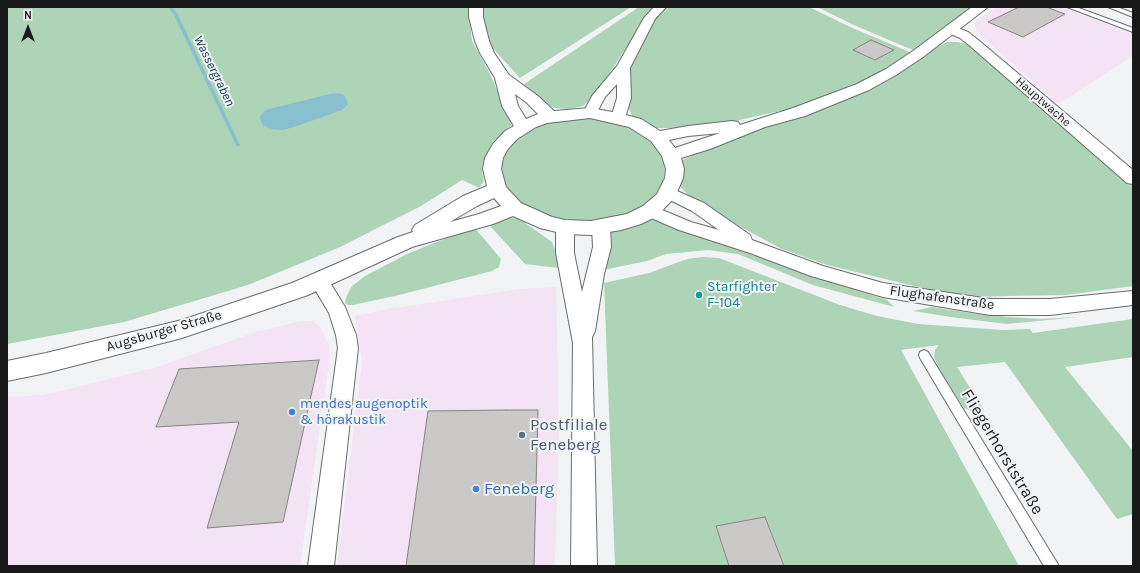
<!DOCTYPE html>
<meta charset="utf-8">
<style>
body{margin:0}
#map{position:relative;width:1140px;height:573px;overflow:hidden;background:#f1f3f5;font-family:Karla,sans-serif}
canvas{display:block}
.frame{position:absolute;inset:0;border:8px solid #19191a;pointer-events:none}
.north{position:absolute;left:8px;top:8px;width:40px;height:40px;-webkit-text-stroke:3px #f1f3f5;paint-order:stroke;rotate:0deg;font-size:11px;font-weight:700;line-height:16px;text-align:center;color:#19191a}
.north::after{content:'';display:block;margin:auto;width:14px;height:18px;background:#19191a;clip-path:polygon(50% 0,100% 100%,50% 72%,0 100%)}
</style>
<div id="map">
<canvas width="1140" height="573"></canvas>
<div class="frame"></div>
<div class="north">N</div>
</div>
<script>
const ctx = document.querySelector('canvas').getContext('2d');
ctx.lineJoin = 'round';
function paint(path, color) { ctx.fillStyle = color; ctx.fill(path, 'evenodd'); }
const shape = rows => new Path2D(rows.map(r => 'M' + r).join(''));
function stroke(path, color, width, dash) { ctx.strokeStyle = color; ctx.lineWidth = width; ctx.lineCap = dash ? 'butt' : 'round'; ctx.setLineDash(dash || []); ctx.stroke(path); }
function label(font, color, halo, rows, align = 'center') {
  ctx.font = font + ' Karla,sans-serif'; ctx.lineWidth = 4; ctx.setLineDash([]); ctx.textBaseline = 'middle'; ctx.strokeStyle = halo; ctx.fillStyle = color; for (const [text, x, y, turn = 0] of rows) {
    ctx.save(); ctx.translate(x, y); ctx.rotate((+turn || 0) * Math.PI / 180); ctx.textAlign = isNaN(turn) ? turn : align; if (halo) ctx.strokeText(text, 0, 0); ctx.fillText(text, 0, 0); ctx.restore();
  }
}
paint(shape([
 [997,7,1062,7,1133,34,1133,56,1058,104,978,33,975,28,975,23,977,20],
 [556,287,559,433,555,566,337,566,362,361,355,316,388,309,520,289],
 [301,321,313,321,320,327,329,345,329,363,300,566,7,566,7,397,44,395,154,368,256,332]
]), '#f3e3f5');
paint(shape([
 [7,7,468,7,472,41,489,72,512,125,494,141,487,153,483,162,482,172,484,181,479,188,462,180,421,206,340,247,248,285,124,322,7,344],
 [482,7,631,7,520,78,489,44,484,25],
 [639,7,656,7,634,36,595,95,583,106,569,109,554,108,541,101,521,86],
 [665,7,809,7,850,27,912,53,867,79,810,102,784,110,731,122,682,128,655,128,632,116,626,101,627,85,633,57,653,20],
 [817,7,973,7,915,51,856,26],
 [947,42,957,42,967,44,975,49,1133,186,1133,286,1066,295,1008,296,976,297,935,291,827,265,782,249,714,213,686,193,680,186,683,175,681,161,702,150,836,98],
 [588,117,631,128,653,142,660,151,664,161,665,172,663,183,657,193,647,202,635,210,619,216,602,220,584,221,566,220,549,216,520,203,510,194,503,184,500,173,504,152,519,135,544,123],
 [508,218,518,218,552,242,556,252,559,267,558,268,525,264,491,227,492,221],
 [649,220,661,221,795,270,887,300,894,307,813,285,738,254,708,250,666,254,647,261,603,270,610,230],
 [474,227,501,259,499,267,492,271,399,295,353,305,348,305,345,303,346,297,352,286,365,276,407,254],
 [703,257,719,258,840,305,877,316,918,324,1003,330,1030,329,1033,333,1133,319,1133,357,1065,367,1133,451,1133,514,1117,519,1005,362,957,367,984,410,975,412,964,408,940,371,934,357,935,350,939,345,901,350,1019,566,784,566,765,517,716,526,729,566,615,566,604,283,649,273,687,259],
 [932,307,970,313,1009,317,1042,319,1079,317,1007,324,958,318,913,311]
]), '#add4b6');
paint(shape([
 [334,93,342,94,345,96,348,104,342,110,294,127,282,130,272,129,264,126,261,122,260,117,265,110]
]), '#89c0ce');
paint(shape([
 [168,7,172,7,178,15,240,145,240,146,238,146,236,145,174,15,168,7]
]), '#89c0ce');
const building = shape([
 [1019,7,1046,7,1065,14,1023,37,988,22,1019,7],
 [871,40,894,50,875,60,853,50,871,40],
 [319,360,283,522,207,528,239,422,156,427,179,369,319,360],
 [506,410,538,410,534,566,406,566,428,411,506,410],
 [765,517,784,566,729,566,716,526,765,517]
]);
paint(building, '#cbc8c8');
stroke(building, '#868382', 1);
const lane = shape([
 [1067,7,1076,7,1133,28,1133,32,1067,7],
 [1108,7,1117,7,1133,13,1133,17,1108,7],
 [924,350,928,352,1059,566,1044,566,920,358,919,355,920,352,924,350]
]);
const street = shape([
 [654,7,666,7,655,19,630,68,631,98,625,118,623,121,618,122,613,121,611,118,617,98,617,84,605,97,595,116,590,117,585,116,583,113,592,96,617,66,644,18,654,7],
 [950,25,968,32,977,39,1133,170,1133,184,1127,183,969,45,960,38,946,32,944,29,946,26,950,25],
 [668,187,704,203,750,235,752,240,823,266,883,283,990,299,1050,299,1133,291,1133,305,1050,315,990,315,883,297,811,276,750,253,679,230,644,215,641,211,644,207,650,205,691,222,719,230,692,211,662,196,660,192,662,188,668,187],
 [565,221,571,223,574,227,574,253,582,292,593,247,592,227,595,223,601,221,607,223,610,227,611,247,604,274,595,331,592,337,597,566,571,566,573,343,556,253,556,227,559,223,565,221],
 [319,274,326,276,345,307,356,335,358,348,334,566,308,566,338,348,336,335,329,313,310,281,312,276,319,274]
]);
const secondary = shape([
 [469,7,483,7,483,17,489,41,494,53,509,75,538,96,554,111,590,108,618,113,641,119,660,131,688,126,732,121,738,122,740,125,793,108,857,84,886,69,913,51,972,7,988,7,923,57,896,75,869,90,805,116,765,127,710,149,681,158,684,169,683,178,675,197,657,216,641,224,621,230,591,235,565,234,540,228,513,216,493,224,412,247,308,295,182,338,46,373,7,381,7,361,46,353,182,320,292,283,398,237,413,232,412,230,415,225,463,196,487,186,483,169,485,158,493,144,505,131,514,126,502,106,495,78,480,53,475,41,469,17,469,7],
 [515,94,526,102,538,114,526,119,518,106,515,94],
 [590,118,629,127,651,141,662,156,666,169,665,178,657,194,643,206,627,214,591,221,565,220,552,217,521,203,506,187,501,169,503,158,507,150,517,139,536,127,547,123,590,118],
 [720,133,675,148,669,140,688,136,720,133],
 [494,198,501,206,479,214,450,222,477,206,494,198]
]);
stroke(lane, '#6b6c6e', 2);
stroke(street, '#6b6c6e', 2);
stroke(secondary, '#6b6c6e', 2);
paint(lane, '#fff');
paint(street, '#fff');
paint(secondary, '#fff');
for (const [x, y, r, color] of [
 [699,295,4,"#0f9aa8"],
 [292,412,4,"#3f7fe0"],
 [522,435,4,"#5c6f8a"],
 [476,489,4,"#3f7fe0"]
]) { const dot = new Path2D(); dot.arc(x, y, r, 0, 2 * Math.PI); ctx.fillStyle = color; ctx.fill(dot); stroke(dot, '#f1f3f5', 1.5); }
label('12px', '#19191a', '#f1f3f5', [
 ["Hauptwache",1043,102,41]
]);
label('italic 13px', '#053a44', '#f1f3f5', [
 ["Wassergraben",214,71,64]
]);
label('14px', '#0d838f', '#f1f3f5', [
 ["Starfighter",707,287],
 ["F-104",707,303]
], 'left');
label('14px', '#19191a', '#f1f3f5', [
 ["Flughafenstraße",942,298,8],
 ["Augsburger Straße",164,331,-16]
]);
label('14px', '#366cbe', '#f1f3f5', [
 ["mendes augenoptik",300,404],
 ["& hörakustik",300,420]
], 'left');
label('17px', '#4e5e75', '#f1f3f5', [
 ["Postfiliale",530,425],
 ["Feneberg",530,445]
], 'left');
label('17px', '#19191a', '#f1f3f5', [
 ["Fliegerhorststraße",1002,452,59]
]);
label('17px', '#366cbe', '#f1f3f5', [
 ["Feneberg",484,489]
], 'left');
</script>
